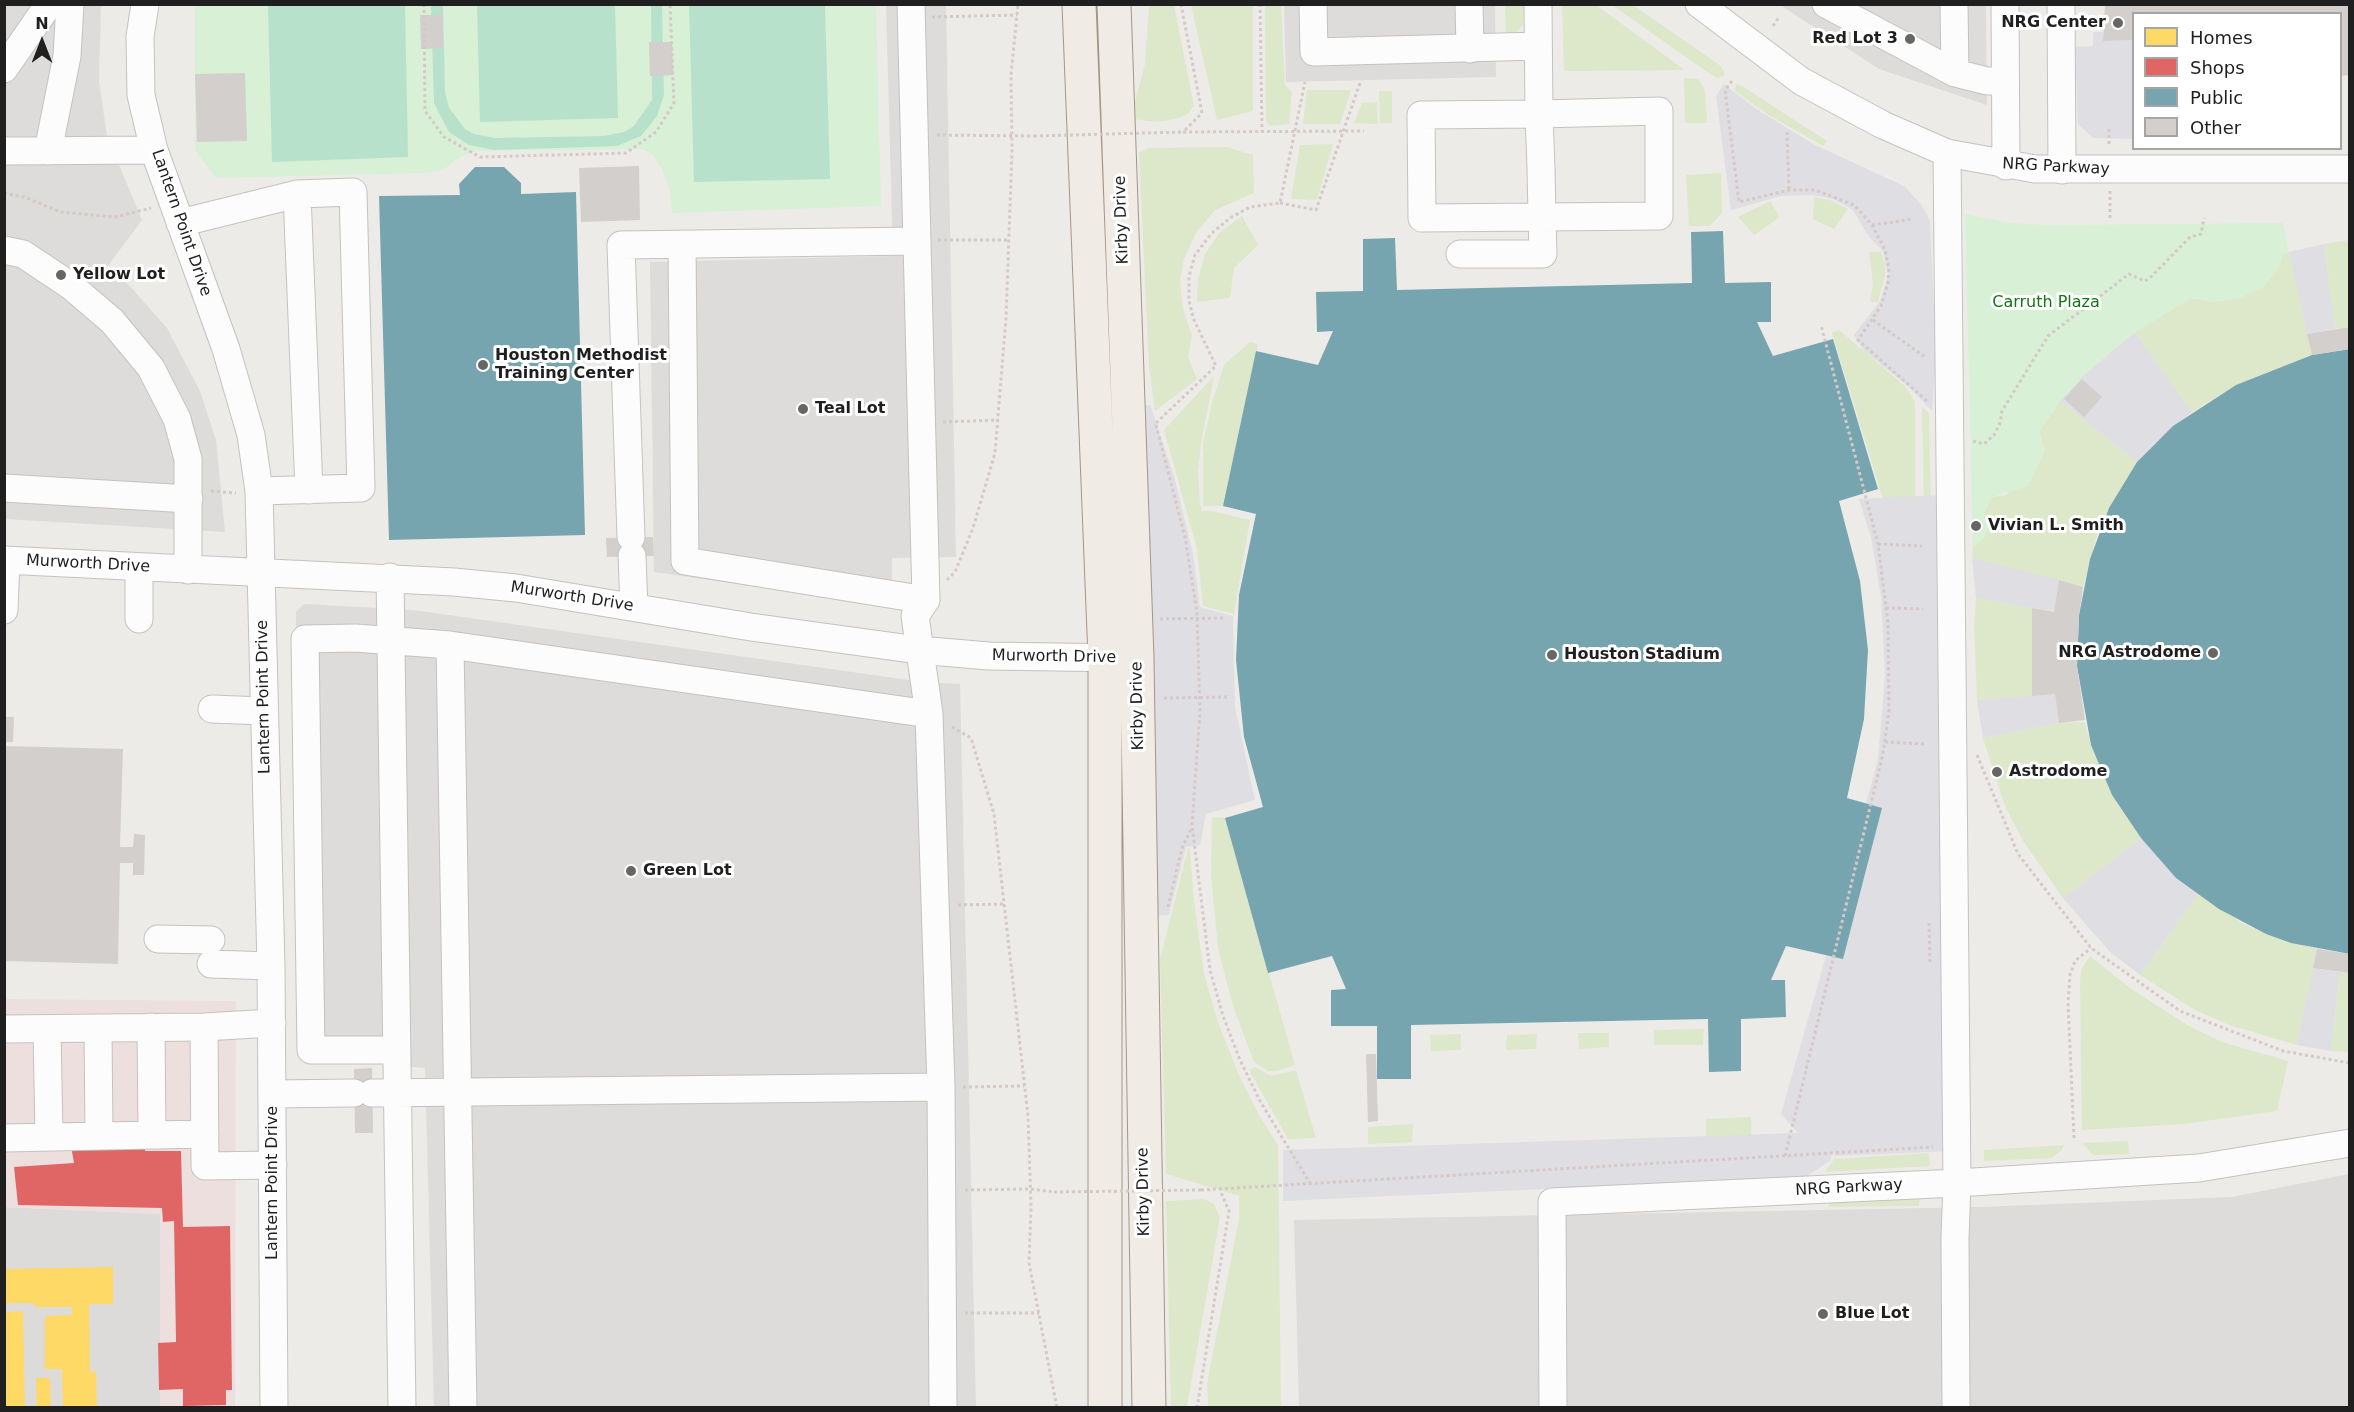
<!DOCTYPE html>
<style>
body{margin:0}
#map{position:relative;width:2354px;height:1412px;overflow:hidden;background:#edebe8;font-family:"DejaVu Sans",sans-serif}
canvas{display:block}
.frame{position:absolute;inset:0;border:6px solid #1f1f1f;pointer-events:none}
.legend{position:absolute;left:2132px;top:12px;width:210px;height:138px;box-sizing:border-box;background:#fff;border:2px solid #a5a5a5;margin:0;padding:8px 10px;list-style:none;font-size:18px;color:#1f1f1f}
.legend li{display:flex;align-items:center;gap:12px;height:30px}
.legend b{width:30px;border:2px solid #a5a5a5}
.north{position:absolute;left:12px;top:12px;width:60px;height:60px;-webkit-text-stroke:4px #fff;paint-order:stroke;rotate:0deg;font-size:16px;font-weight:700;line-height:24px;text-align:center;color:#1f1f1f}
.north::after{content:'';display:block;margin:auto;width:21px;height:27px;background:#1f1f1f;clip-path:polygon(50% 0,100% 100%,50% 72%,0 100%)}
</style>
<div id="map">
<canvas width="2354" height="1412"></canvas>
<div class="frame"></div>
<ul class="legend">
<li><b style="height:16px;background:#ffd966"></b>Homes</li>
<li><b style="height:16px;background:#e06666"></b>Shops</li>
<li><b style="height:16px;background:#76a5af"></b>Public</li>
<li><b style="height:16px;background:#d2cfcc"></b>Other</li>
</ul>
<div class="north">N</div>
</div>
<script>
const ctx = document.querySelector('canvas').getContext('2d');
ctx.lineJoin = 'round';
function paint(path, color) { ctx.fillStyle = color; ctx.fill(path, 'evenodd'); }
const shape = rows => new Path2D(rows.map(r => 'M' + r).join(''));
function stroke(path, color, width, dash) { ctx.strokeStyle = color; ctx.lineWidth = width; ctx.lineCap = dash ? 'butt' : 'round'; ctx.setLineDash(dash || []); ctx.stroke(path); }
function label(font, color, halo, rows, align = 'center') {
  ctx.font = font + ' "DejaVu Sans",sans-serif'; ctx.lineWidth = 6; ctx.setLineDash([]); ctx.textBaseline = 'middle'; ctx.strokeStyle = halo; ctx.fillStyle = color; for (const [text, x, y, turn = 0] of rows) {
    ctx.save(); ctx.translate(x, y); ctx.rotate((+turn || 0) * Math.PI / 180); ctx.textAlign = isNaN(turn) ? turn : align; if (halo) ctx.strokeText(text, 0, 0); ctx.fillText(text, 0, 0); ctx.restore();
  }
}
paint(shape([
 [5,1207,160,1214,160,1407,5,1408]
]), '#dcdbd9');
paint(shape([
 [5,999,236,1001,235,1407,160,1407,160,1214,5,1207]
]), '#eedfdf');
paint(shape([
 [1149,5,1174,5,1194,106,1188,114,1176,119,1155,122,1134,119,1134,105,1145,64],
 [1191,5,1253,5,1253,111,1217,120],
 [1265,5,1281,5,1285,85,1292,92,1289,124,1270,126,1266,121],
 [1505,5,1524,5,1523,25,1516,33,1506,35],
 [1562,5,1596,5,1685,70,1564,71],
 [1612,5,1633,5,1721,66,1725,75,1718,78,1710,74],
 [1684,78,1698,79,1705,90,1707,123,1685,123],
 [1736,84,1742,86,1827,141,1823,146,1767,114,1735,91],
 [1307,90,1351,90,1340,124,1303,124],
 [1379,91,1392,91,1392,123,1380,123],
 [1377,102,1378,124,1354,123,1362,103],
 [1333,144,1317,200,1291,199,1300,145],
 [1227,147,1253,155,1254,193,1215,210,1196,233,1184,259,1180,282,1183,309,1192,336,1188,357,1197,379,1155,411,1149,367,1139,152,1149,148],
 [1721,173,1722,213,1710,226,1689,226,1686,175],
 [1814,197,1830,200,1848,209,1834,229,1813,219],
 [1770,201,1780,217,1754,235,1738,217],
 [1242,216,1258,245,1234,268,1230,298,1197,302,1198,279,1205,254,1219,233],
 [2349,240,2349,327,2335,329,2324,244],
 [1869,252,1881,252,1885,265,1885,276,1878,302,1870,302,1873,284],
 [2289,252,2312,355,2236,385,2192,412,2135,332,2191,298,2214,302,2280,267,2283,255],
 [1839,330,1905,386,1915,402,1915,514,1887,512,1832,333],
 [1250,342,1258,344,1223,506,1203,506,1203,443,1212,403,1224,365],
 [1214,376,1201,444,1198,472,1200,504,1202,511,1212,511,1250,520,1234,614,1203,606,1197,549,1164,430],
 [2060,401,2137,462,2109,508,2098,531,2083,587,1972,558,1973,547,1985,537,1988,527,1984,513,1992,497,2006,495,2045,451,2039,432],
 [1922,407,1929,413,1931,514,1924,512],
 [1976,598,2032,608,2032,696,1977,700,1974,626],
 [2085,722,2091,745,2112,795,2141,838,2063,898,2023,841,2005,806,1983,738,2059,723],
 [1212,817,1225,818,1295,1065,1276,1071,1268,1071,1254,1062,1233,1006,1218,948,1211,874],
 [1188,848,1190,848,1194,901,1204,974,1218,1022,1238,1073,1260,1117,1278,1145,1281,1407,1208,1407,1207,1384,1239,1219,1239,1196,1166,1174,1160,959],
 [2198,894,2242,923,2266,934,2317,949,2297,1045,2229,1025,2195,1010,2140,975],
 [2090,956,2130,988,2187,1025,2222,1042,2288,1061,2277,1111,2184,1124,2082,1130,2080,980,2082,968],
 [2340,972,2349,973,2349,1052,2331,1051],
 [1704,1029,1703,1045,1654,1045,1654,1030],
 [1609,1033,1609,1047,1579,1049,1578,1033],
 [1461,1034,1461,1050,1431,1051,1430,1035],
 [1537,1034,1536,1049,1506,1050,1507,1035],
 [1255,1067,1271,1076,1296,1070,1316,1138,1288,1139,1249,1070],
 [1751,1117,1751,1136,1706,1136,1706,1119],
 [1413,1124,1412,1142,1368,1144,1368,1127],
 [2128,1141,2129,1154,2093,1155,2082,1143],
 [2064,1145,2061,1151,2051,1158,1984,1161,1984,1150],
 [1929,1153,1930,1166,1825,1172,1834,1159],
 [1920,1194,1919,1206,1828,1207,1831,1197],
 [1204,1199,1214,1204,1220,1217,1187,1407,1171,1407,1166,1201]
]), '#dce8c9');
paint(shape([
 [195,4,876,5,881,206,672,213,670,190,662,169,653,155,642,149,476,151,460,157,443,170,425,173,216,178,195,150],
 [1965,214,2011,223,2046,225,2283,223,2289,252,2283,255,2280,267,2264,287,2238,299,2214,302,2191,298,2135,332,2085,374,2060,401,2039,432,2045,451,2028,486,1992,497,1984,513,1988,527,1985,537,1973,547]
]), '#d8f0d5');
paint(shape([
 [268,5,405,5,408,157,272,162],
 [431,5,443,5,445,92,449,108,465,129,474,134,494,138,604,136,624,132,634,126,652,100,651,5,662,5,664,95,657,116,641,136,617,146,494,150,469,145,449,132,434,103],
 [477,5,615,5,618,118,480,122],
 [689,5,825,5,830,179,694,182]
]), '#b7e1cb');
paint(shape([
 [4,5,101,5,99,81,107,136,142,220,107,267,127,283,167,328,200,391,216,440,225,532,5,519],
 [886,5,946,5,956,557,892,558,892,606,654,572,650,262,893,256],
 [1284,5,1495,5,1496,77,1286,82],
 [1780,5,1986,5,1987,105,1879,69],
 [304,604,413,610,923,682,960,684,976,1407,434,1407,425,1068,300,1057,296,612],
 [2349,1174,2349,1407,1299,1407,1294,1220,1980,1207,2232,1197]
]), '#dddcdb');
paint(shape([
 [2093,32,2103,32,2104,41,2133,40,2133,139,2093,138,2078,124,2075,47,2093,46],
 [1724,84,1755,108,1813,144,1904,186,1921,204,1930,221,1936,358,1932,411,1908,386,1863,350,1854,335,1880,301,1888,276,1883,251,1869,237,1853,210,1833,199,1811,195,1781,196,1731,210,1716,96],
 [2324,244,2335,329,2307,334,2289,252],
 [2135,332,2192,412,2154,444,2137,462,2060,401,2085,374],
 [1150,405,1174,476,1193,554,1200,607,1233,616,1235,707,1255,800,1206,814,1200,845,1186,847,1169,915,1144,916,1133,407],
 [1941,495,1951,1151,1835,1156,1833,1151,1830,1161,1805,1177,1283,1201,1283,1150,1798,1133,1781,1114,1824,963,1878,759,1885,676,1881,596,1871,537,1859,499],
 [1972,558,2059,580,2054,612,1976,598],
 [2055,694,2059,723,1983,738,1977,700],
 [2141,838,2176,878,2198,894,2140,975,2110,952,2063,898],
 [2313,968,2340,972,2331,1051,2297,1045]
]), '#dfdee2');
paint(shape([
 [113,1267,113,1304,89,1304,90,1372,96,1371,97,1408,63,1408,62,1369,45,1369,45,1316,72,1315,72,1307,35,1307,35,1303,4,1303,4,1269],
 [23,1311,25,1408,4,1408,4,1312],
 [36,1378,50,1378,51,1408,37,1408]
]), '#ffd966');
paint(shape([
 [145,1141,145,1151,181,1151,183,1227,230,1226,232,1390,226,1390,226,1405,183,1406,183,1389,159,1390,158,1343,176,1342,174,1221,163,1222,162,1208,18,1205,14,1167,74,1163,71,1146]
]), '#e06666');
paint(shape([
 [475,167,504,167,521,183,521,194,576,192,585,535,389,540,379,196,460,195,459,184],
 [1723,231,1725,283,1771,282,1771,322,1757,322,1773,356,1833,339,1878,489,1839,501,1860,581,1868,650,1864,719,1847,798,1882,808,1843,959,1786,946,1771,980,1785,980,1786,1017,1741,1019,1741,1071,1709,1072,1708,1019,1411,1025,1411,1079,1377,1079,1377,1026,1331,1026,1331,990,1346,989,1332,956,1268,973,1225,818,1263,807,1244,737,1236,660,1239,595,1256,514,1223,506,1256,351,1318,365,1333,331,1317,332,1316,292,1363,291,1363,239,1395,238,1397,290,1692,283,1691,232],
 [2350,349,2350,954,2291,943,2266,934,2219,909,2176,878,2141,838,2112,795,2091,745,2077,666,2079,615,2090,559,2109,508,2137,462,2173,426,2236,385,2312,355]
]), '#76a5af');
paint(shape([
 [2105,4,2350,4,2350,75,2340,76,2340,14,2134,14,2134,40,2103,41],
 [420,15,443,15,443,48,421,49],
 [649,42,672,42,673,75,650,76],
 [245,73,247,141,197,142,195,74],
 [639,166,640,220,581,222,579,168],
 [2350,327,2350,349,2312,355,2307,334],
 [2082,379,2102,397,2084,417,2064,399],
 [653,537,654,556,607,557,606,538],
 [2059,580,2083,587,2079,615,2077,666,2085,720,2059,723,2055,694,2032,696,2032,608,2054,612],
 [4,717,14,717,13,742,4,742],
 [4,746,123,749,120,847,133,847,134,834,145,835,144,875,133,875,133,863,120,863,118,964,4,961],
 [2317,949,2350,954,2350,973,2313,968],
 [1366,1054,1376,1054,1378,1121,1368,1122],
 [372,1068,373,1133,355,1133,354,1069]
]), '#d2cfcc');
const minor = shape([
 [145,4,140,37,141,95,154,150,226,349,251,435,259,491,271,966,274,1408],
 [911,4,926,600,915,616,929,714,941,1087,943,1408],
 [1313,4,1314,52,1538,46],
 [1469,4,1470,49],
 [1699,4,1801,81,1883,125,1947,153,2035,169,2350,169],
 [1826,4,1955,73,1987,81,2005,81],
 [1954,4,1955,73],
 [2005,4,2006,166],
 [2061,4,2062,170],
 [4,69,49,4],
 [4,151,154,150],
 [48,151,67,56,70,4],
 [1947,153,1957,1183,1955,1238,1956,1408],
 [297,194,309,490],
 [180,223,297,194,353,192,361,488,259,491],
 [682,244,685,561,926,600],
 [4,250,23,254,71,286,112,321,151,368,177,419,188,459,188,570],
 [1460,254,1543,254,1542,217,1541,168,1539,114,1659,111,1659,216,1542,217,1422,218,1421,115,1539,114,1538,4],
 [4,488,189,499],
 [631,537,621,245,917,241],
 [632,556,634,607],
 [4,560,454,582,516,588,751,627,918,650,989,656,1125,658],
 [139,567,139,619],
 [390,577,402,1408],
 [4,610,6,560],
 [450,645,463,1408],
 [212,709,263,711],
 [158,939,211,940],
 [211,964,271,966],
 [151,1027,152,1134],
 [204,1027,272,1023],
 [98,1028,99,1135],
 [4,1029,204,1027,205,1166,273,1165],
 [47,1029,49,1136],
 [396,1050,311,1050,305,639,355,638,450,645,929,714],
 [372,1093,941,1087],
 [272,1094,354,1093],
 [4,1138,205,1134],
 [1553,1408,1552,1202,1957,1183,2199,1168,2350,1143]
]);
const major = shape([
 [1079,4,1105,658,1105,1408],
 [1114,4,1137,658,1149,1408]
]);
stroke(minor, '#c3c2c0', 29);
stroke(major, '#a29686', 35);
stroke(shape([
 [424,4,425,111,444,137,480,157,626,153,656,132,674,103,670,4],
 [1181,4,1202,113,1183,132,1364,131],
 [1260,4,1262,131],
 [932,17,1017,15],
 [1773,26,1779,17],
 [1732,81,1725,90,1739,202,1789,190,1815,190,1854,205,1872,225,1885,250,1889,268,1888,283,1881,306,1858,340,1927,401],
 [2109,129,2109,146],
 [1787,132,1789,190],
 [937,135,1034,136],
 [2110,191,2110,218],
 [4,193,24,197,61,212,115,217,151,208],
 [1280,203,1316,210,1361,80],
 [1872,225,1913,219],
 [938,240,1009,240],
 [1873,320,1925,357],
 [943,422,998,420],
 [1156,423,1216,366,1194,320,1189,301,1189,276,1195,255,1212,233,1230,218,1250,207,1280,203,1305,82],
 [1156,425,1185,537,1197,612,1200,712,1192,825,1210,970,1223,1016,1240,1060,1260,1101,1311,1185],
 [1973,441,1984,444,1994,435,2000,423,2002,411,2048,336,2129,274,2145,281,2151,277,2190,237,2201,234,2204,218],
 [211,491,236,493],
 [1878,544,1922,546],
 [947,580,955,572,973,528,995,453,1006,318,1012,151,1011,75,1018,4],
 [1886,608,1923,609],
 [1160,619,1223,618],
 [1164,698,1228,697],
 [952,727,971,738,994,814,1028,1116,1031,1207,1029,1263,1057,1408],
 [1885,742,1926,744],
 [1977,755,2018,854,2091,948,2180,1011,2283,1051,2350,1063],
 [958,905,1004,904],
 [1168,907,1182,848,1192,827],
 [1929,923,1930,964],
 [963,1087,1024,1086],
 [2074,1138,2068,1003,2070,975,2075,961,2091,948],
 [1785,1156,1883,754,1889,711,1888,623,1878,544,1821,325],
 [965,1190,1030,1189,1054,1192],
 [1201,1190,1933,1147],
 [965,1313,1039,1313],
 [1197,1408,1229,1211,1220,1190]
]), '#d6c8c7', 3, [3, 3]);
stroke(minor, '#fcfcfc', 27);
stroke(major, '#f0ebe5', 33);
stroke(shape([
 [1034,136,1183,132],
 [1054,1192,1201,1190]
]), '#d6c8c7', 3, [3, 3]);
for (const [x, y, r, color] of [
 [2118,23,6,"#676665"],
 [1910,39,6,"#676665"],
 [61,275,6,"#676665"],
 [483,365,6,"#676665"],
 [803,409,6,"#676665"],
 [1976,526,6,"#676665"],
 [2213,653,6,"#676665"],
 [1552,655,6,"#676665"],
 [1997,772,6,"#676665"],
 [631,871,6,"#676665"],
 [1823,1314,6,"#676665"]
]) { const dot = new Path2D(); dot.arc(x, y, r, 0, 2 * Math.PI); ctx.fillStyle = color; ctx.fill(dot); stroke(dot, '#fff', 2); }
label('bold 16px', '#1f1f1f', '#fff', [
 ["NRG Center",2106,23,"right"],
 ["Red Lot 3",1898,39,"right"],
 ["Yellow Lot",73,275],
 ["Houston Methodist",495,356],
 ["Training Center",495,374],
 ["Teal Lot",815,409],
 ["Vivian L. Smith",1988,526],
 ["NRG Astrodome",2201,653,"right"],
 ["Houston Stadium",1564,655],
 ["Astrodome",2009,772],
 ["Green Lot",643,871],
 ["Blue Lot",1835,1314]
], 'left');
label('16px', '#1f1f1f', '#fff', [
 ["NRG Parkway",2056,167,3],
 ["Kirby Drive",1122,220,-92],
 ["Lantern Point Drive",181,223,71],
 ["Murworth Drive",88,564,3],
 ["Murworth Drive",572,597,9],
 ["Murworth Drive",1054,657,1],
 ["Lantern Point Drive",264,697,-91],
 ["Kirby Drive",1138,706,-91],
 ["Lantern Point Drive",273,1183,-90],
 ["NRG Parkway",1849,1188,-3],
 ["Kirby Drive",1144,1192,-91]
]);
label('16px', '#147514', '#fff', [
 ["Carruth Plaza",2046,303]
]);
</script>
